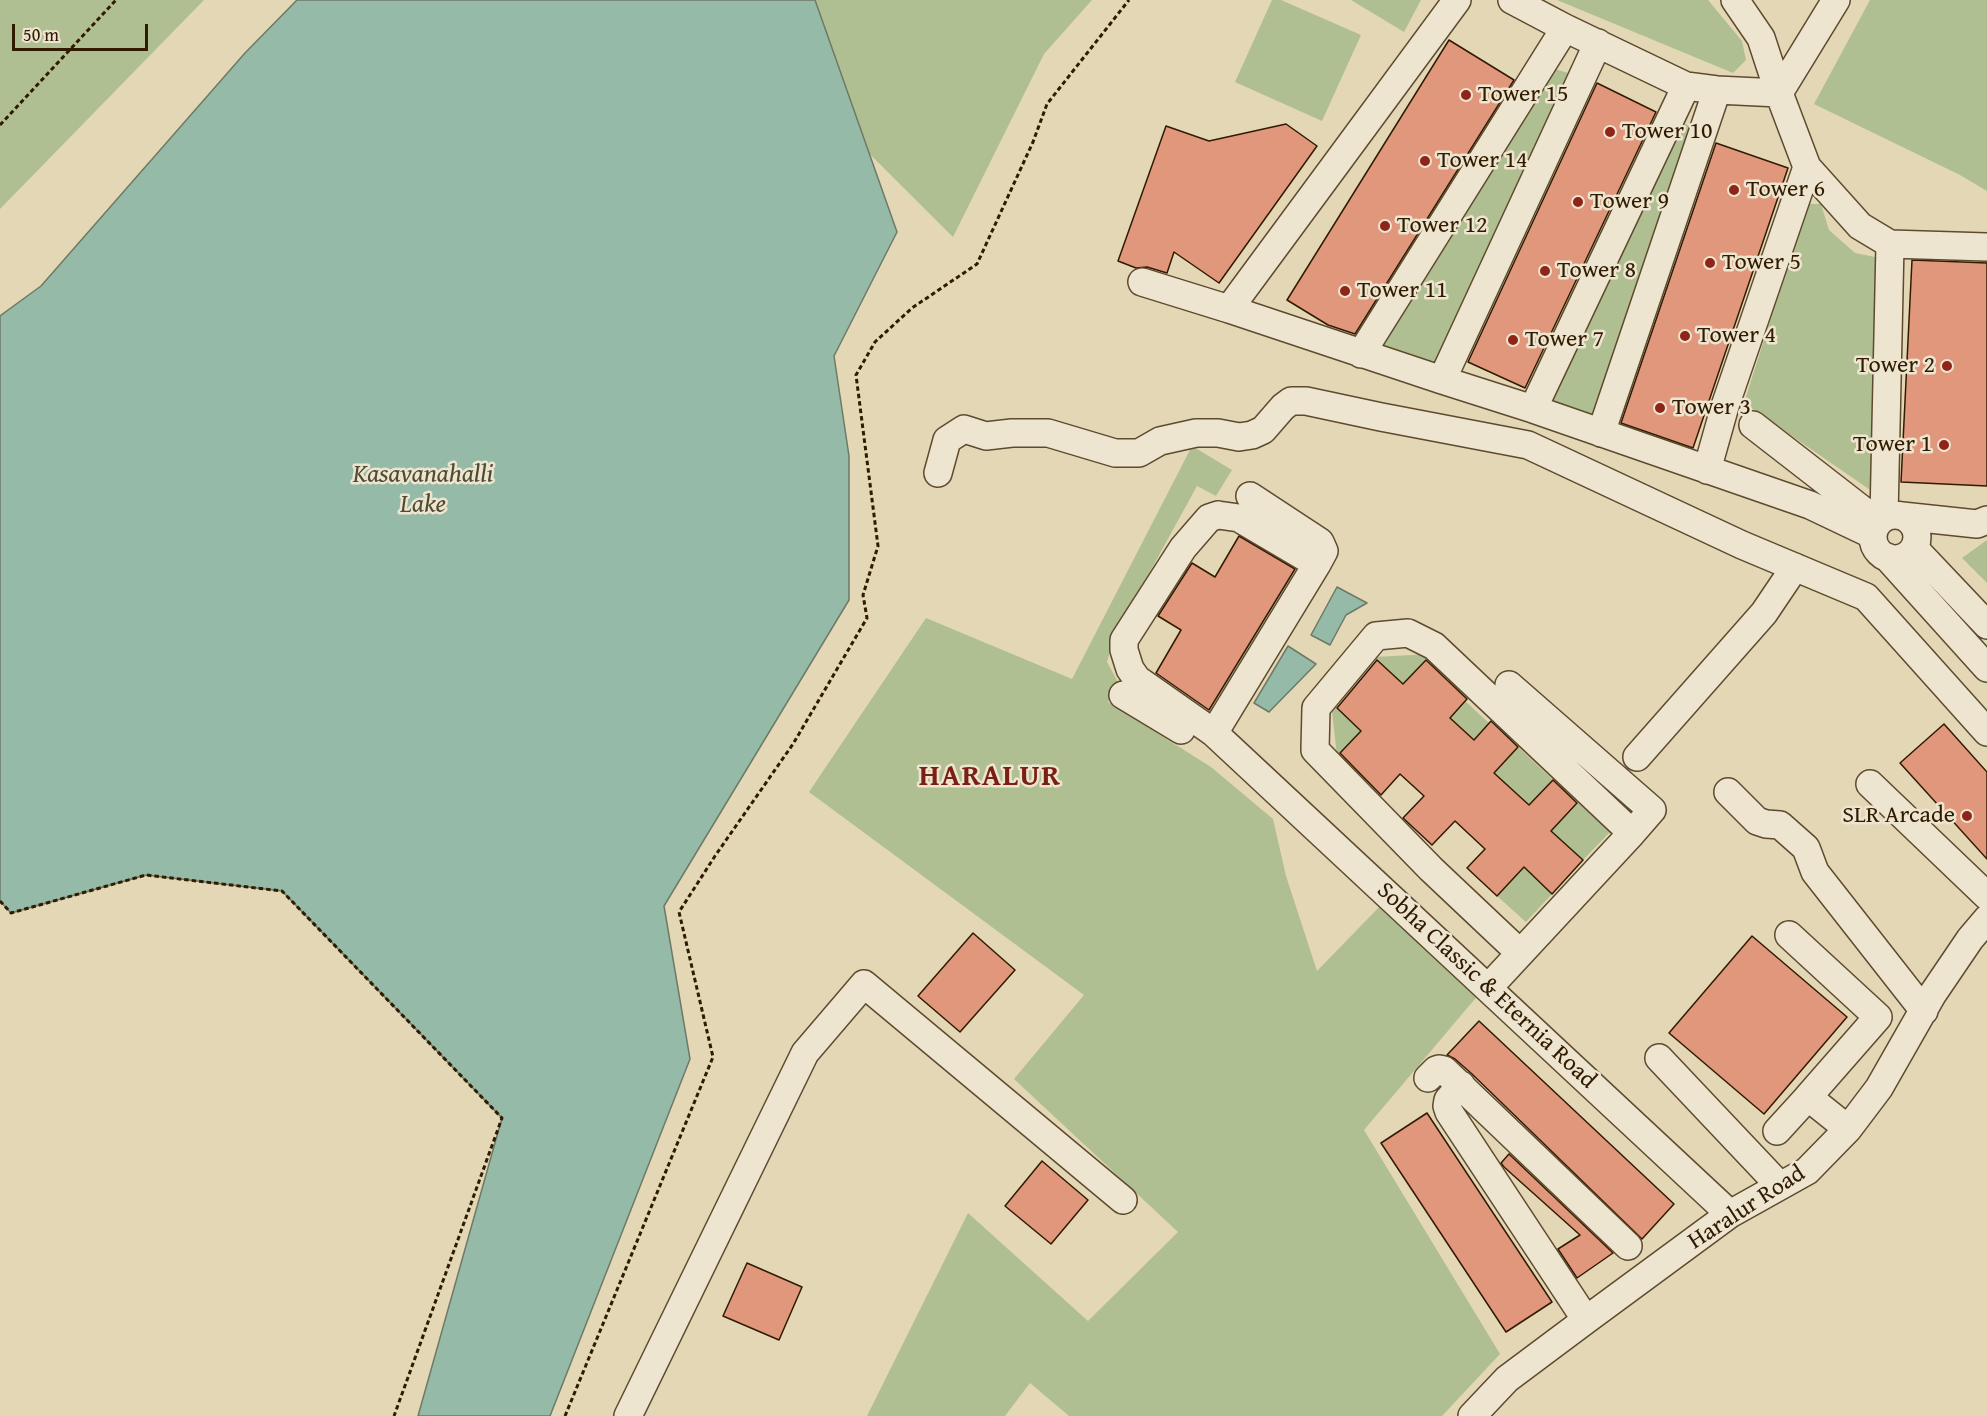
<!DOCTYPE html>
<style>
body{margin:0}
#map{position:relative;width:1987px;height:1416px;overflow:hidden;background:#e3d7b6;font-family:"Gentium Book Plus",serif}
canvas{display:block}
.scale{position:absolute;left:12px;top:24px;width:136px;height:27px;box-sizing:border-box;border:3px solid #311b00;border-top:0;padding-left:8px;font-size:18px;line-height:21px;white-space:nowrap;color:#311b00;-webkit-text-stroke:4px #ede5d0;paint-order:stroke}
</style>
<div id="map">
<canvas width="1987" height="1416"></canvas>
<div class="scale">50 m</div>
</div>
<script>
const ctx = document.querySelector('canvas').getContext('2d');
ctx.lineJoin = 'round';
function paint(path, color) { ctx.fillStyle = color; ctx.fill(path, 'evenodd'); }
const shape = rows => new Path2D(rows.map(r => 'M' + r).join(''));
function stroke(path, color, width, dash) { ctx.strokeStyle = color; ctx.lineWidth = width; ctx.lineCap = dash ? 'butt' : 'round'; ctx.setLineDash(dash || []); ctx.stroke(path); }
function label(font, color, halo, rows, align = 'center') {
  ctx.font = font + ' "Gentium Book Plus",serif'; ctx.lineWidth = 5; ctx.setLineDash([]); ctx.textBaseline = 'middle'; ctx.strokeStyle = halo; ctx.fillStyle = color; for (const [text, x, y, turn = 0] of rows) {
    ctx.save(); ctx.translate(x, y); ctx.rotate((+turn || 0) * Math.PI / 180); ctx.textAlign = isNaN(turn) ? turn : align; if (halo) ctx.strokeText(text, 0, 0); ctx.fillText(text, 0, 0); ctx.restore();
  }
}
paint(shape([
 [0,0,204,0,0,209],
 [715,0,1092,0,1044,54,953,237],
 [1272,0,1281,0,1361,35,1322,121,1235,82],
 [1351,0,1421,0,1404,32],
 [1557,0,1708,0,1742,41,1746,60,1733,73],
 [1870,0,1987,0,1987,191,1960,175,1814,104],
 [1544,66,1579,76,1441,375,1371,351],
 [1674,119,1701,131,1600,428,1537,406],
 [1807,204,1821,204,1829,230,1855,253,1880,258,1879,496,1744,403],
 [1192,446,1232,470,1216,496,1197,486,1114,637,1107,662,1119,684,1108,702,1211,767,1273,819,1286,876,1317,971,1385,901,1480,993,1364,1130,1500,1354,1442,1416,1069,1416,1030,1383,1005,1416,867,1416,968,1213,1088,1321,1178,1232,1014,1079,1084,995,809,792,926,618,1072,679],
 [1987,540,1987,583,1962,558],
 [1431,654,1403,684,1374,657],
 [1465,701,1489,723,1474,740,1450,718],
 [1331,703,1361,731,1337,756],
 [1518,747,1553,780,1529,805,1494,773],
 [1578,803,1610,832,1583,860,1551,831],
 [1524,867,1552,894,1526,922,1497,896]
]), '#b0bf91');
const water = shape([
 [297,0,815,0,897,232,834,356,849,456,849,600,664,906,690,1059,550,1416,418,1416,502,1118,282,891,146,875,11,913,0,901,0,316,41,286,245,53,297,0],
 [1337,587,1367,603,1346,615,1330,645,1311,635,1337,587],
 [1288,646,1316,664,1269,712,1254,703,1288,646]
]);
paint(water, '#96baa8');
stroke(water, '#6e7a65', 1.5);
const building = shape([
 [1449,40,1514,80,1355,334,1328,325,1287,300,1449,40],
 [1597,83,1656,112,1525,388,1468,362,1597,83],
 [1286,124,1317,146,1219,283,1174,252,1167,273,1147,267,1136,268,1118,261,1166,126,1209,141,1286,124],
 [1716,143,1788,168,1693,448,1621,423,1716,143],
 [1912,260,1987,263,1987,486,1901,482,1912,260],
 [1239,536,1295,569,1209,710,1156,673,1181,630,1158,616,1192,563,1215,577,1239,536],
 [1377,660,1403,684,1426,660,1467,699,1450,718,1474,740,1491,721,1518,747,1494,773,1529,805,1553,780,1577,803,1551,831,1583,860,1552,894,1524,867,1497,896,1467,868,1485,849,1455,821,1432,845,1403,818,1424,796,1400,774,1381,795,1340,753,1361,731,1337,708,1377,660],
 [1944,724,1987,772,1987,859,1900,763,1944,724],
 [973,933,1015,970,960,1032,918,996,973,933],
 [1752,936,1847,1017,1764,1114,1669,1033,1752,936],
 [1479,1021,1674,1204,1642,1239,1472,1074,1455,1059,1447,1055,1479,1021],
 [1427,1113,1552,1302,1506,1332,1381,1143,1427,1113],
 [1509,1154,1613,1253,1577,1278,1558,1249,1580,1235,1504,1167,1501,1163,1509,1154],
 [1042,1161,1088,1200,1051,1244,1005,1206,1042,1161],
 [747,1263,802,1287,779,1340,723,1316,747,1263]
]);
paint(building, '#e0977b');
stroke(building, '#311b00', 1.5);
const minor = shape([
 [1457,0,1229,309,1442,380,1533,409,1810,505,1873,535],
 [1512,0,1565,28,1686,86,1717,90,1779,93],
 [1735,0,1761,38,1779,93,1807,167,1860,226,1890,244,1987,247],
 [1779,93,1836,0],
 [1142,282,1229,309],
 [1361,354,1565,28],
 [1442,380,1598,43],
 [1533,409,1686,86],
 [1753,425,1878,522],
 [1601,433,1717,90],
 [1707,470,1725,406,1807,167],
 [938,473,947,440,964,429,986,436,1012,433,1048,433,1115,453,1139,453,1160,441,1196,433,1218,433,1239,437,1252,435,1263,430,1283,407,1291,401,1306,401,1381,417,1528,445,1742,545,1866,597,1987,732],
 [1250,496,1320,542,1324,551,1317,564],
 '1873 537a22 22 0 1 1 44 0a22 22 0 1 1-44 0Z',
 [1218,515,1239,518,1317,564,1214,733,1137,679,1130,669,1124,650,1124,640,1183,548,1209,518,1218,515],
 [1902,516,1977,524,1987,520],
 [1884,517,1890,244],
 [1914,548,1987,625],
 [1887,557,1987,668],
 [1509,685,1652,810,1632,833],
 [1123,695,1181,730],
 [1214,733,1730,1214],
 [1637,757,1764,613,1795,567],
 [1870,784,1987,896],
 [1728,792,1757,821,1766,824,1780,825,1806,848,1815,872,1924,1011],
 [1789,935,1878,1017,1808,1097],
 [1488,988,1632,833,1434,646,1408,633,1376,636,1316,708,1315,750,1431,869,1520,953],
 [1659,1058,1780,1186],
 [1428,1078,1436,1070,1439,1069,1444,1070,1628,1246],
 [1461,1085,1448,1100,1447,1106,1449,1112,1586,1320],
 [1777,1131,1808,1097,1848,1129],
 [628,1416,805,1053,864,984,1123,1200],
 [1472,1416,1507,1379,1586,1320,1730,1214,1807,1171,1848,1129,1879,1088,1932,995,1970,939,1987,919]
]);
stroke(minor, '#5e4a2e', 30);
stroke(shape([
 [0,125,116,0],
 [0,901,11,913,146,875,282,891,502,1118,394,1416],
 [565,1416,713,1057,679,912,715,856,793,744,867,618,863,595,878,546,856,375,875,342,912,308,977,264,1033,142,1047,104,1129,0]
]), '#311b00', 3, [4.5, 3]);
stroke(minor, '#ede5d0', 27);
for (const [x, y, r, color] of [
 [1466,95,6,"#8f2418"],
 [1610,132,6,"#8f2418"],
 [1425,161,6,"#8f2418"],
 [1734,190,6,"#8f2418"],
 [1578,202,6,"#8f2418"],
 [1385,226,6,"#8f2418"],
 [1710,263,6,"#8f2418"],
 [1545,271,6,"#8f2418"],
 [1345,291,6,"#8f2418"],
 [1685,336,6,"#8f2418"],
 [1513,340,6,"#8f2418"],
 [1947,366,6,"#8f2418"],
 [1660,408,6,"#8f2418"],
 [1944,445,6,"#8f2418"],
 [1967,816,6,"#8f2418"]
]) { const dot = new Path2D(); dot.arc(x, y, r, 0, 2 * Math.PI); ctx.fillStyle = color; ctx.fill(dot); stroke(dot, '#ede5d0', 2); }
label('24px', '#311b00', '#ede5d0', [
 ["Tower 15",1478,95],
 ["Tower 10",1622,132],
 ["Tower 14",1437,161],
 ["Tower 6",1746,190],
 ["Tower 9",1590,202],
 ["Tower 12",1397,226],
 ["Tower 5",1722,263],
 ["Tower 8",1557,271],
 ["Tower 11",1357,291],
 ["Tower 4",1697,336],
 ["Tower 7",1525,340],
 ["Tower 2",1935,366,"right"],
 ["Tower 3",1672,408],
 ["Tower 1",1932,445,"right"],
 ["SLR Arcade",1955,816,"right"]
], 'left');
label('24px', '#311b00', '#ede5d0', [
 ["Sobha Classic & Eternia Road",1486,986,43],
 ["Haralur Road",1747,1208,-33]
]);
label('italic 26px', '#4f4b32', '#ede5d0', [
 ["Kasavanahalli",423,475],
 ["Lake",423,505]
]);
ctx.letterSpacing = '1.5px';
label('bold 30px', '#7a1f14', '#ede5d0', [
 ["HARALUR",990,777]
]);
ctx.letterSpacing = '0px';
</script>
